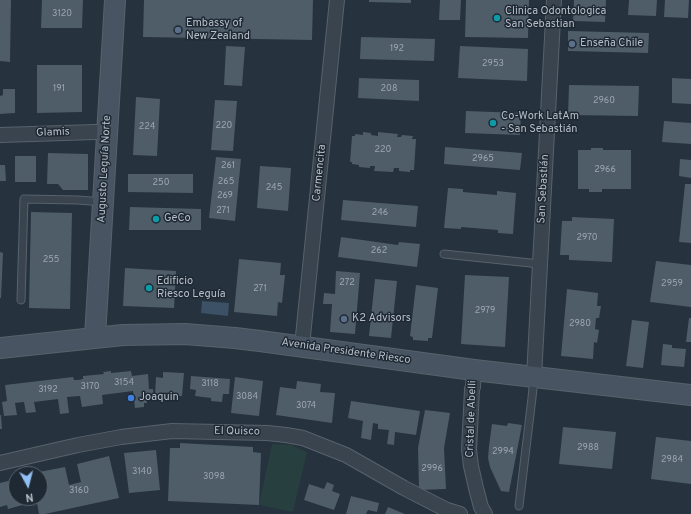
<!DOCTYPE html>
<meta charset="utf-8">
<style>
body{margin:0}
#map{position:relative;width:691px;height:514px;overflow:hidden;background:#26323e;font-family:Overpass,sans-serif}
canvas{display:block}
.north{position:absolute;left:8px;top:466px;width:40px;height:40px;box-sizing:border-box;background:#1f2934;border:1px solid #5b6570;border-radius:50%;rotate:173deg;font-size:11px;font-weight:700;line-height:16px;text-align:center;color:#b6bfc9}
.north::after{content:'';display:block;margin:auto;width:14px;height:18px;background:#91bff3;clip-path:polygon(50% 0,100% 100%,50% 72%,0 100%)}
</style>
<div id="map">
<canvas width="691" height="514"></canvas>
<div class="north">N</div>
</div>
<script>
const ctx = document.querySelector('canvas').getContext('2d');
ctx.lineJoin = 'round';
function paint(path, color) { ctx.fillStyle = color; ctx.fill(path, 'evenodd'); }
const shape = rows => new Path2D(rows.map(r => 'M' + r).join(''));
function stroke(path, color, width, dash) { ctx.strokeStyle = color; ctx.lineWidth = width; ctx.lineCap = dash ? 'butt' : 'round'; ctx.setLineDash(dash || []); ctx.stroke(path); }
function label(font, color, halo, rows, align = 'center') {
  ctx.font = font + ' Overpass,sans-serif'; ctx.lineWidth = 3; ctx.setLineDash([]); ctx.textBaseline = 'middle'; ctx.strokeStyle = halo; ctx.fillStyle = color; for (const [text, x, y, turn = 0] of rows) {
    ctx.save(); ctx.translate(x, y); ctx.rotate((+turn || 0) * Math.PI / 180); ctx.textAlign = isNaN(turn) ? turn : align; if (halo) ctx.strokeText(text, 0, 0); ctx.fillText(text, 0, 0); ctx.restore();
  }
}
paint(shape([
 [272,444,291,445,307,452,293,512,259,505]
]), '#283f3f');
paint(shape([
 [202,301,229,303,228,316,201,313]
]), '#3c5166');
paint(shape([
 [0,0,11,0,10,62,0,61],
 [42,0,83,0,82,28,41,28],
 [144,0,313,0,312,40,143,37],
 [369,0,411,0,411,3,369,2],
 [440,0,461,0,460,20,439,20],
 [466,0,529,0,528,38,465,37],
 [574,0,606,0,605,22,573,21],
 [629,0,657,0,656,16,628,15],
 [665,0,689,0,688,18,664,17],
 [568,31,649,33,648,53,568,51],
 [361,37,435,39,434,61,360,59],
 [226,46,245,47,242,86,224,85],
 [460,46,528,49,527,81,458,78],
 [37,65,82,65,82,112,37,113],
 [359,78,419,80,419,101,358,98],
 [672,78,691,79,691,104,672,103],
 [569,85,639,86,638,116,568,115],
 [3,89,15,89,15,113,0,114,0,96,3,95],
 [136,97,160,99,157,156,133,155],
 [215,100,237,101,233,151,211,150],
 [466,111,521,113,520,135,465,133],
 [664,121,691,123,691,144,662,142],
 [363,132,371,133,371,135,378,136,378,132,398,134,397,137,401,137,402,135,413,136,412,139,416,139,414,170,410,170,410,172,399,171,399,168,394,168,393,172,374,171,375,166,370,166,370,168,359,167,359,165,352,164,352,162,350,162,352,136,355,136,355,134,363,135],
 [445,147,522,153,520,170,444,164],
 [591,148,603,148,603,150,631,150,631,189,602,189,602,192,589,192,589,189,578,189,578,150,591,150],
 [48,153,88,154,88,190,63,190,58,184,47,184],
 [15,156,36,156,36,182,15,182],
 [216,157,241,159,235,221,209,218],
 [680,159,691,160,691,178,679,176],
 [0,165,5,165,6,181,0,181],
 [260,166,291,168,288,211,257,208],
 [128,174,193,174,193,193,128,192],
 [685,184,691,184,691,243,679,242],
 [448,188,463,189,463,192,497,195,497,191,516,193,513,234,498,233,498,230,461,227,461,229,444,228],
 [343,200,418,206,416,227,341,220],
 [130,207,201,209,201,230,129,230],
 [31,212,72,213,70,309,29,308],
 [572,217,614,219,612,262,569,260,569,255,560,255,562,221,572,221],
 [341,237,398,245,399,242,420,244,417,267,338,257],
 [0,252,3,253,1,298,0,298],
 [239,259,281,263,280,275,285,275,282,303,278,302,277,316,234,312],
 [656,261,691,265,691,307,650,302],
 [125,268,176,271,174,308,123,306],
 [336,271,360,273,355,334,330,332,332,304,323,304,324,293,335,294],
 [465,275,509,277,505,347,461,344],
 [375,279,397,281,391,338,369,336],
 [416,285,438,288,432,338,428,338,428,341,413,340,413,337,410,336],
 [567,289,598,293,597,306,601,306,599,318,596,318,595,329,599,330,597,343,594,342,593,359,561,356],
 [689,318,691,318,691,342,686,342],
 [632,320,649,322,643,368,626,366],
 [663,344,672,345,672,348,686,349,684,367,661,365],
 [111,371,111,373,131,371,132,376,148,374,149,389,153,389,154,398,147,399,147,403,144,403,144,407,135,408,133,391,102,395,103,404,82,407,80,396,67,397,69,413,60,414,58,399,34,402,36,412,26,413,24,402,15,403,17,415,4,416,2,402,7,401,5,385,73,377,74,380,78,380,83,379,83,376,104,374,103,372],
 [163,372,184,373,182,396,174,396,174,399,163,399,163,396,155,396,156,377,163,378],
 [191,376,230,379,229,394,223,394,222,402,211,401,211,398,195,396,196,390,190,389],
 [235,377,263,381,259,416,231,413],
 [297,381,321,384,320,392,335,393,332,423,276,415,280,387,296,389],
 [351,401,420,411,416,435,395,432,394,445,387,444,389,430,378,429,378,424,373,423,371,440,361,438,363,421,348,418],
 [425,410,450,413,444,448,446,489,419,490,418,448],
 [0,415,1,415,2,429,0,429],
 [508,423,522,425,509,492,501,491,490,467,488,458,489,446,492,424,507,426],
 [563,427,616,432,612,469,559,464],
 [656,437,691,441,691,484,651,479],
 [180,443,253,447,253,452,261,453,259,505,168,501,170,448,180,448],
 [156,450,160,490,129,493,124,453],
 [109,456,119,498,45,514,39,514,36,498,40,498,40,474,34,473,65,467,69,485,81,482,77,464],
 [12,480,14,486,16,485,16,498,24,498,26,504,8,509,7,505,0,507,0,483],
 [327,482,334,485,332,491,340,494,334,510,304,500,309,484,324,489],
 [351,496,379,503,377,512,368,510,366,514,346,514],
 [388,507,405,514,385,514]
]), '#4f5d69');
const lane = shape([
 [444,254,540,264],
 [21,300,24,199,78,200,103,202],
 [519,506,532,398,534,377]
]);
const street = shape([
 [0,135,96,132,107,132],
 [302,346,337,0],
 [474,370,473,387,472,389,469,450,471,466,476,488,481,507,485,514],
 [534,377,554,0],
 [0,463,78,445,121,437,172,431,267,433,286,435,303,438,346,455,404,488,447,510,460,514]
]);
const secondary = shape([
 [95,337,115,0],
 [0,348,123,335,185,334,235,338,260,341,474,370,691,395]
]);
stroke(lane, '#58626c', 9);
stroke(street, '#58626c', 16);
stroke(secondary, '#58626c', 22);
stroke(lane, '#3a444e', 7);
stroke(street, '#3a444e', 14);
stroke(secondary, '#485461', 20);
for (const [x, y, r, color] of [
 [497,18,4,"#0f9aa8"],
 [178,30,4,"#5c6f8a"],
 [572,44,4,"#5c6f8a"],
 [493,123,4,"#0f9aa8"],
 [156,219,4,"#0f9aa8"],
 [149,288,4,"#0f9aa8"],
 [344,319,4,"#5c6f8a"],
 [131,398,4,"#3f7fe0"]
]) { const dot = new Path2D(); dot.arc(x, y, r, 0, 2 * Math.PI); ctx.fillStyle = color; ctx.fill(dot); stroke(dot, '#1f2934', 1.5); }
label('9px', '#9ca6b1', null, [
 ["3120",62,14],
 ["192",397,49],
 ["2953",493,64],
 ["191",59,89],
 ["208",389,89],
 ["2960",604,101],
 ["220",224,126],
 ["224",147,127],
 ["220",383,150],
 ["2965",483,159],
 ["261",228,166],
 ["2966",605,170],
 ["265",226,182],
 ["250",161,183],
 ["245",274,188],
 ["269",225,196],
 ["271",223,211],
 ["246",380,213],
 ["2970",587,238],
 ["262",379,251],
 ["255",51,260],
 ["272",347,283],
 ["2959",672,284],
 ["271",260,289],
 ["2979",485,311],
 ["2980",580,324],
 ["3154",124,383],
 ["3118",210,384],
 ["3170",90,387],
 ["3192",48,390],
 ["3084",247,397],
 ["3074",306,406],
 ["2988",588,448],
 ["2994",503,452],
 ["2984",672,460],
 ["2996",432,469],
 ["3140",142,472],
 ["3098",214,477],
 ["3160",79,491]
]);
label('11px', '#b6bfc9', '#1f2934', [
 ["Clinica Odontologica",505,12],
 ["San Sebastian",505,25],
 ["Embassy of",186,24],
 ["New Zealand",186,37],
 ["Enseña Chile",580,44],
 ["Co-Work LatAm",501,117],
 ["- San Sebastián",501,130],
 ["GeCo",164,219],
 ["Edificio",157,282],
 ["Riesco Leguía",157,295],
 ["K2 Advisors",352,319],
 ["Joaquin",139,398]
], 'left');
label('11px', '#b6bfc9', '#1f2934', [
 ["Glamis",53,133,-2],
 ["Augusto Leguía Norte",105,169,-87],
 ["Carmencita",320,173,-84],
 ["San Sebastián",544,189,-87],
 ["Avenida Presidente Riesco",346,352,8],
 ["Cristal de Abelli",472,419,-88],
 ["El Quisco",237,432,1]
]);
</script>
